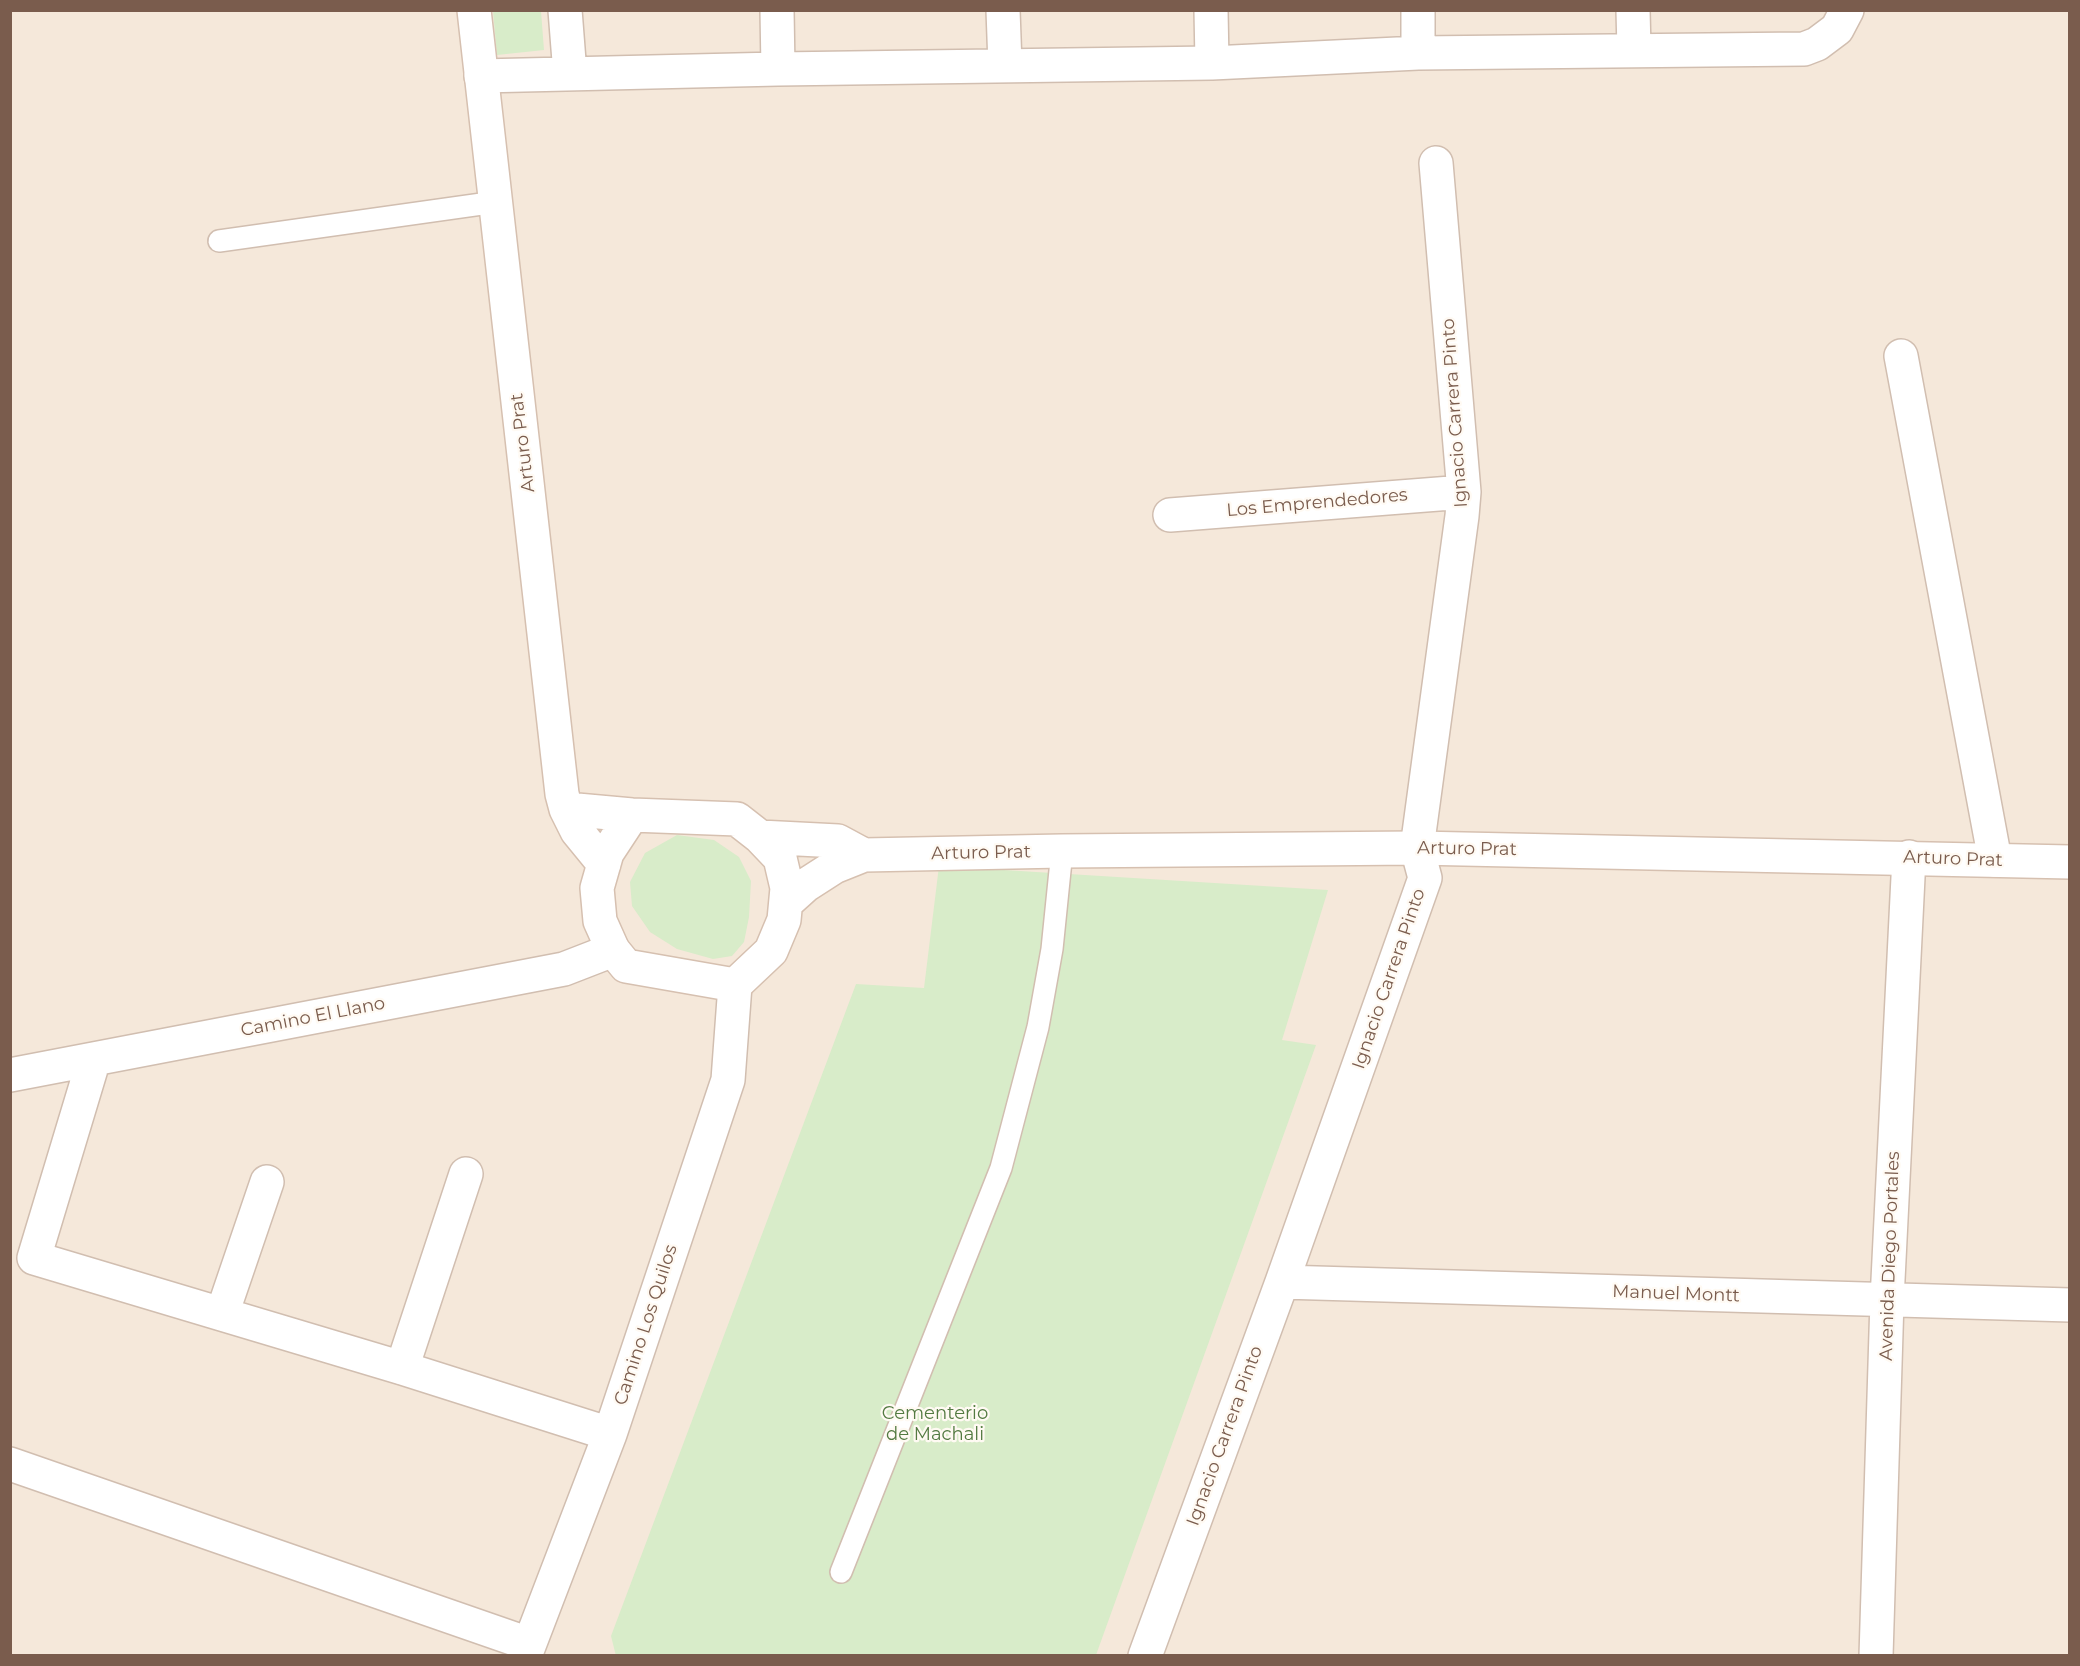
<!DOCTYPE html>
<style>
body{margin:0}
#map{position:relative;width:2080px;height:1666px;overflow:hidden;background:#fdf6ec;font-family:Montserrat,sans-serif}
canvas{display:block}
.frame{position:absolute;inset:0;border:12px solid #7a5c4d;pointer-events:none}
</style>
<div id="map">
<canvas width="2080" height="1666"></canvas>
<div class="frame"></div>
</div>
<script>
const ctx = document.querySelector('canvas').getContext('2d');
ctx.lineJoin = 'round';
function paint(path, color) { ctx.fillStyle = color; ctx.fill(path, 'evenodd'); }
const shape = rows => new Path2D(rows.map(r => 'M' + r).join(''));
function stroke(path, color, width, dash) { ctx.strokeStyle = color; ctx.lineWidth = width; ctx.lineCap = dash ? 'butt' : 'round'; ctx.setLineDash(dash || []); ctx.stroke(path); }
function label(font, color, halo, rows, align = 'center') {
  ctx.font = font + ' Montserrat,sans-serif'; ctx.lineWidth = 4.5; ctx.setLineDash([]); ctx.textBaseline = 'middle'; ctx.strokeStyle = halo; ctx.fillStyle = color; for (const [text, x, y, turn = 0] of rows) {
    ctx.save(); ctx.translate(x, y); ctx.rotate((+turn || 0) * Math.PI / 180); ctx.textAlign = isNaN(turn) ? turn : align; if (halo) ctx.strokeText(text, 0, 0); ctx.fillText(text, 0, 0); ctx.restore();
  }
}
paint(shape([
 [11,11,2069,11,2069,1655,11,1655]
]), '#f5e8da');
paint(shape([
 [493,11,541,11,544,50,497,55],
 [677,835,714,840,739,857,751,881,749,917,744,942,732,956,713,959,677,949,650,932,632,906,630,882,645,853],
 [939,866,1328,890,1282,1040,1316,1045,1096,1655,616,1656,611,1636,856,984,924,988]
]), '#d8ecc9');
const service = shape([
 [219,241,496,202],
 [841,1572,1001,1168,1038,1027,1052,949,1062,851]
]);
const minor = shape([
 [565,10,570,74],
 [777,10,778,69],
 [1003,10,1005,65],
 [1211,10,1212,63],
 [1418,10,1418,53],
 [1633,10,1634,50],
 [481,76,778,69,1212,63,1418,53,1804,49,1817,44,1837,29,1847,10],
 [1901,356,1995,860],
 [1170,515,1464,492],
 [94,1059,34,1258,402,1368,610,1434],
 [10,1075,564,969,613,950],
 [1282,1282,2070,1305],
 [222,1314,267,1182],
 [402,1368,466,1174],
 [10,1464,529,1644],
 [525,1656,610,1434,728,1080,735,985],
 [1145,1656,1282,1282,1425,878,1417,848,1462,516,1464,492,1436,163],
 [1876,1656,1887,1300,1909,857]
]);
const secondary = shape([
 [474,10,562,794,566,809,577,831,604,864],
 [566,809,632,815,737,819,760,837,780,858,787,888,784,920,771,951,735,985,626,966,613,950,600,921,597,888,607,853,632,815],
 [760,837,838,841,864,855],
 [786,903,806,885,834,867,864,855,1062,851,1417,848,2070,862]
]);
stroke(service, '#d1beb0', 24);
stroke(minor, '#d1beb0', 36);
stroke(secondary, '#d6c0b0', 36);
stroke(service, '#fff', 21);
stroke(minor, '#fff', 33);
stroke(secondary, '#fff', 33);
label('18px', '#7a5c4d', '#fffaf3', [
 ["Ignacio Carrera Pinto",1455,413,-94],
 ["Arturo Prat",523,443,-97],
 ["Los Emprendedores",1317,503,-5],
 ["Arturo Prat",1467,849,1],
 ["Arturo Prat",981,853,-1],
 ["Arturo Prat",1953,859,2],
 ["Ignacio Carrera Pinto",1389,979,-71],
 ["Camino El Llano",313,1017,-11],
 ["Avenida Diego Portales",1890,1256,-88],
 ["Manuel Montt",1676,1294,2],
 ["Camino Los Quilos",646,1325,-72],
 ["Ignacio Carrera Pinto",1225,1436,-70]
]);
label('18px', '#537a41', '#fffaf3', [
 ["Cementerio",935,1414],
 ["de Machali",935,1435]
]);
</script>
